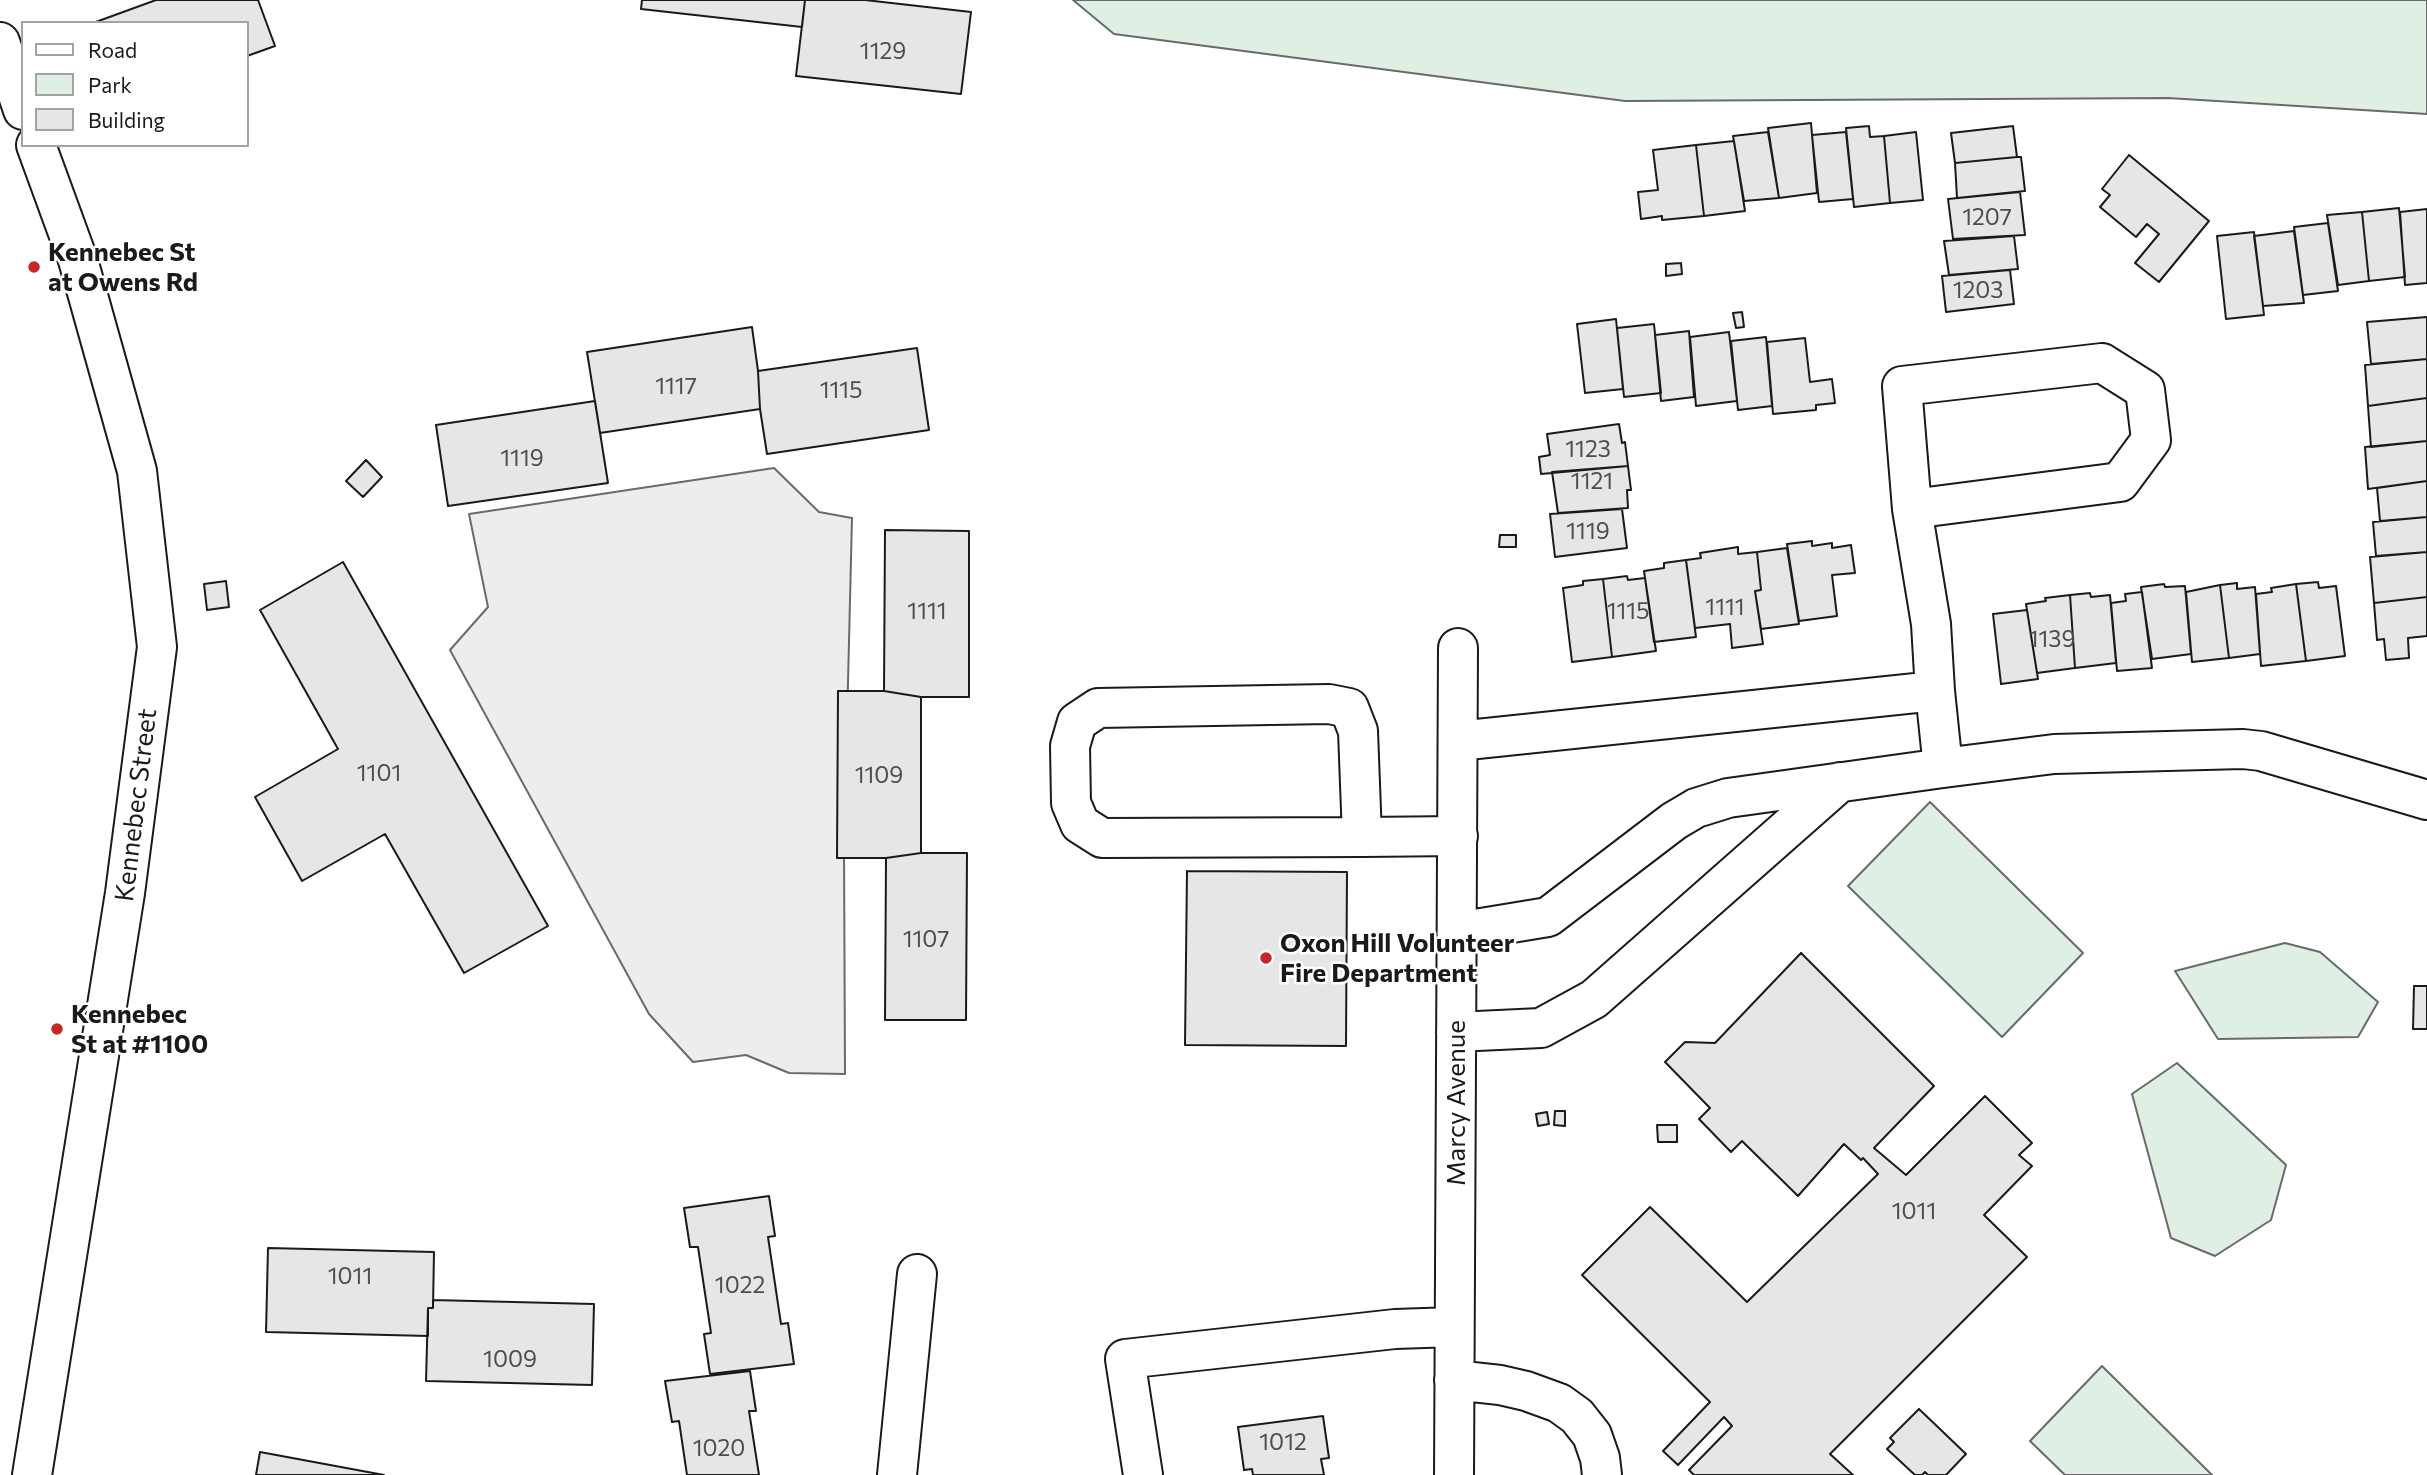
<!DOCTYPE html>
<style>
body{margin:0}
#map{position:relative;width:2427px;height:1475px;overflow:hidden;background:#fff;font-family:Commissioner,sans-serif}
canvas{display:block}
.legend{position:absolute;left:21px;top:21px;width:228px;height:126px;box-sizing:border-box;background:#fff;border:2px solid #a3a3a3;margin:0;padding:9px 12px;list-style:none;font-size:21px;color:#1a1a1a}
.legend li{display:flex;align-items:center;gap:14px;height:35px}
.legend b{width:35px;border:2px solid #a3a3a3}
</style>
<div id="map">
<canvas width="2427" height="1475"></canvas>
<ul class="legend">
<li><b style="height:9px;background:#fff"></b>Road</li>
<li><b style="height:19px;background:#e0efe3"></b>Park</li>
<li><b style="height:19px;background:#e6e6e6"></b>Building</li>
</ul>
</div>
<script>
const ctx = document.querySelector('canvas').getContext('2d');
ctx.lineJoin = 'round';
function paint(path, color) { ctx.fillStyle = color; ctx.fill(path, 'evenodd'); }
const shape = rows => new Path2D(rows.map(r => 'M' + r).join(''));
function stroke(path, color, width, dash) { ctx.strokeStyle = color; ctx.lineWidth = width; ctx.lineCap = dash ? 'butt' : 'round'; ctx.setLineDash(dash || []); ctx.stroke(path); }
function label(font, color, halo, rows, align = 'center') {
  ctx.font = font + ' Commissioner,sans-serif'; ctx.lineWidth = 5; ctx.setLineDash([]); ctx.textBaseline = 'middle'; ctx.strokeStyle = halo; ctx.fillStyle = color; for (const [text, x, y, turn = 0] of rows) {
    ctx.save(); ctx.translate(x, y); ctx.rotate((+turn || 0) * Math.PI / 180); ctx.textAlign = isNaN(turn) ? turn : align; if (halo) ctx.strokeText(text, 0, 0); ctx.fillText(text, 0, 0); ctx.restore();
  }
}
const green = shape([
 [1073,0,2427,0,2427,114,2168,98,1625,101,1114,34,1073,0],
 [1930,802,2083,953,2002,1037,1848,886,1930,802],
 [2285,943,2320,952,2378,1002,2358,1037,2218,1039,2175,971,2285,943],
 [2177,1063,2286,1165,2271,1220,2215,1256,2171,1238,2132,1094,2177,1063],
 [2102,1366,2212,1475,2065,1475,2030,1441,2102,1366]
]);
paint(green, '#e0efe3');
stroke(green, '#6a6a6a', 2);
const parking = shape([
 [774,468,819,512,852,518,844,847,845,1074,789,1073,746,1055,693,1062,649,1014,450,650,488,607,469,514,774,468]
]);
paint(parking, '#ededed');
stroke(parking, '#6a6a6a', 2);
const building = shape([
 [156,0,258,0,275,46,247,56,247,23,93,23,156,0],
 [642,0,805,0,802,27,641,9,642,0],
 [805,0,865,0,971,12,961,94,796,76,805,0],
 [1811,123,1817,193,1779,198,1768,128,1811,123],
 [1869,126,1870,137,1884,136,1890,203,1854,207,1846,128,1869,126],
 [2013,126,2017,157,1955,163,1951,133,2013,126],
 [1768,132,1779,198,1744,201,1733,136,1768,132],
 [1846,132,1853,199,1819,202,1812,135,1846,132],
 [1916,132,1923,200,1890,203,1884,136,1916,132],
 [1734,141,1745,211,1704,216,1696,145,1734,141],
 [1696,145,1704,216,1662,220,1662,216,1641,219,1638,192,1658,190,1653,150,1696,145],
 [2129,155,2209,221,2159,282,2135,263,2159,234,2147,224,2136,237,2100,207,2110,195,2102,189,2129,155],
 [2017,157,2021,157,2025,191,1957,198,1955,163,2017,157],
 [2020,192,2025,235,1953,239,1948,199,2020,192],
 [2399,208,2405,277,2369,281,2362,212,2399,208],
 [2427,209,2427,283,2405,285,2400,212,2427,209],
 [2362,212,2369,281,2338,285,2327,215,2362,212],
 [2328,223,2338,291,2303,295,2294,227,2328,223],
 [2294,231,2304,303,2263,306,2254,236,2294,231],
 [2254,232,2264,315,2226,319,2217,236,2254,232],
 [2014,236,2018,269,1949,275,1944,241,2014,236],
 [1681,263,1682,274,1666,276,1666,264,1681,263],
 [2010,270,2014,304,1946,312,1942,276,2010,270],
 [1742,312,1744,327,1736,328,1733,313,1742,312],
 [2427,317,2427,359,2371,364,2367,322,2427,317],
 [1616,319,1623,389,1585,393,1577,324,1616,319],
 [1654,324,1661,393,1624,397,1617,328,1654,324],
 [752,327,758,371,760,409,600,433,587,352,752,327],
 [1689,331,1694,397,1661,401,1655,335,1689,331],
 [1729,332,1737,401,1696,406,1690,337,1729,332],
 [1766,337,1772,406,1738,410,1731,341,1766,337],
 [1805,338,1810,382,1832,379,1835,403,1816,405,1816,410,1773,414,1767,342,1805,338],
 [917,348,929,430,767,454,760,409,758,371,917,348],
 [2427,359,2427,398,2368,406,2365,365,2427,359],
 [2427,398,2427,441,2371,447,2368,406,2427,398],
 [595,401,608,483,448,506,436,425,595,401],
 [1619,424,1622,443,1625,442,1628,466,1541,474,1539,457,1550,455,1547,434,1619,424],
 [2427,441,2427,481,2368,489,2365,447,2427,441],
 [366,460,382,477,363,497,346,481,366,460],
 [1628,466,1631,490,1627,490,1628,508,1558,513,1552,472,1628,466],
 [2427,481,2427,517,2380,521,2377,488,2427,481],
 [1622,509,1627,548,1555,557,1550,514,1622,509],
 [2427,517,2427,552,2376,556,2373,522,2427,517],
 [885,530,969,531,969,697,921,697,884,691,885,530],
 [1500,535,1516,535,1516,547,1499,547,1500,535],
 [1812,541,1812,546,1832,543,1832,548,1851,545,1855,573,1832,575,1837,616,1799,621,1787,544,1812,541],
 [1738,547,1738,554,1757,552,1761,590,1755,591,1763,644,1732,648,1730,624,1695,628,1686,560,1701,558,1700,553,1738,547],
 [1787,548,1799,624,1761,629,1755,591,1761,590,1757,552,1787,548],
 [2427,552,2427,597,2374,603,2370,557,2427,552],
 [1686,560,1696,637,1654,642,1644,571,1664,568,1664,563,1686,560],
 [343,562,548,926,464,973,385,834,302,881,255,797,338,749,260,610,343,562],
 [1627,576,1628,580,1645,578,1656,651,1612,657,1603,579,1627,576],
 [1603,579,1612,657,1572,662,1563,588,1583,585,1583,581,1603,579],
 [226,581,229,607,207,610,204,584,226,581],
 [2318,582,2319,588,2336,586,2345,656,2306,661,2296,584,2318,582],
 [2237,583,2237,589,2255,587,2260,654,2229,658,2220,585,2237,583],
 [2164,584,2165,587,2185,586,2191,654,2152,659,2141,587,2164,584],
 [2296,584,2306,661,2261,666,2256,594,2272,592,2271,588,2296,584],
 [2220,585,2229,658,2192,662,2186,592,2220,585],
 [2142,592,2152,668,2117,671,2111,603,2126,601,2125,594,2142,592],
 [2090,593,2091,597,2110,595,2116,663,2075,668,2070,595,2090,593],
 [2070,595,2075,668,2037,673,2026,604,2046,601,2045,598,2070,595],
 [2427,597,2427,636,2408,638,2409,658,2386,660,2384,639,2377,640,2374,603,2427,597],
 [2027,610,2038,679,2001,684,1993,614,2027,610],
 [838,691,884,691,921,697,921,853,886,858,837,858,838,691],
 [921,853,967,853,966,1020,885,1020,886,858,921,853],
 [1187,871,1347,872,1346,1046,1185,1045,1187,871],
 [1801,953,1934,1086,1874,1148,1906,1175,1985,1096,2032,1143,2019,1155,2032,1166,1984,1215,2027,1257,1830,1454,1853,1475,1694,1475,1689,1470,1732,1426,1724,1417,1678,1465,1663,1451,1710,1402,1582,1275,1650,1207,1747,1302,1878,1174,1863,1158,1861,1160,1844,1144,1798,1196,1742,1141,1731,1152,1699,1119,1710,1108,1665,1062,1685,1042,1715,1043,1801,953],
 [2414,986,2427,986,2427,1029,2413,1029,2414,986],
 [1555,1111,1565,1111,1565,1126,1554,1125,1555,1111],
 [1547,1112,1549,1124,1538,1126,1536,1114,1547,1112],
 [1657,1125,1677,1125,1677,1142,1658,1142,1657,1125],
 [769,1196,775,1236,768,1237,781,1324,788,1323,794,1364,710,1374,704,1334,711,1333,698,1247,690,1247,684,1208,769,1196],
 [268,1248,434,1252,433,1308,428,1308,428,1336,266,1332,268,1248],
 [433,1300,594,1304,592,1385,426,1381,428,1308,433,1308,433,1300],
 [750,1371,756,1411,749,1411,759,1475,687,1475,679,1421,672,1422,665,1381,750,1371],
 [1919,1409,1966,1454,1946,1475,1928,1475,1925,1472,1922,1475,1915,1475,1887,1449,1894,1442,1890,1438,1919,1409],
 [1323,1416,1329,1458,1321,1459,1324,1475,1253,1475,1252,1469,1244,1470,1238,1427,1323,1416],
 [260,1452,384,1475,256,1475,260,1452]
]);
paint(building, '#e6e6e6');
stroke(building, '#1a1a1a', 2);
const minor = shape([
 [0,42,23,110],
 [2102,363,2145,390,2151,440,2120,482,1912,509,1902,386,2102,363],
 [1912,509,1931,624,1935,691,1943,768],
 [1458,741,1935,691],
 [1362,837,1358,731,1349,708,1329,704,1098,708,1077,722,1070,746,1071,803,1080,824,1102,838,1362,837,1458,836],
 [1457,932,1548,917,1674,821,1696,808,1728,798,1943,768,2054,754,2243,749,2261,751,2427,800],
 [1456,1032,1541,1028,1594,999,1840,782],
 [1454,1380,1500,1385,1526,1391,1559,1403,1577,1416,1592,1435,1600,1458,1602,1475],
 [32,1475,125,893,157,647,137,471,78,260,36,145],
 [897,1475,917,1274],
 [1143,1475,1125,1359,1395,1329,1454,1327],
 [1454,1475,1458,648]
]);
stroke(minor, '#1a1a1a', 42);
stroke(minor, '#fff', 38);
for (const [x, y, r, color] of [
 [34,267,7,"#c62828"],
 [1266,958,7,"#c62828"],
 [57,1029,7,"#c62828"]
]) { const dot = new Path2D(); dot.arc(x, y, r, 0, 2 * Math.PI); ctx.fillStyle = color; ctx.fill(dot); stroke(dot, '#fff', 2.5); }
label('23px', '#4d4d4d', null, [
 ["1129",883,51],
 ["1207",1987,217],
 ["1203",1978,290],
 ["1117",676,386],
 ["1115",841,390],
 ["1123",1588,449],
 ["1119",522,458],
 ["1121",1592,481],
 ["1119",1588,531],
 ["1111",1725,607],
 ["1111",927,611],
 ["1115",1628,611],
 ["1139",2052,639],
 ["1101",379,773],
 ["1109",879,775],
 ["1107",926,939],
 ["1011",1914,1211],
 ["1011",350,1276],
 ["1022",740,1285],
 ["1009",510,1359],
 ["1012",1283,1442],
 ["1020",719,1448]
]);
label('bold 26px', '#1a1a1a', '#fff', [
 ["Kennebec St",48,252],
 ["at Owens Rd",48,282],
 ["Oxon Hill Volunteer",1280,943],
 ["Fire Department",1280,973],
 ["Kennebec",71,1014],
 ["St at #1100",71,1044]
], 'left');
label('26px', '#1a1a1a', '#fff', [
 ["Kennebec Street",136,805,-83],
 ["Marcy Avenue",1456,1103,-90]
]);
</script>
